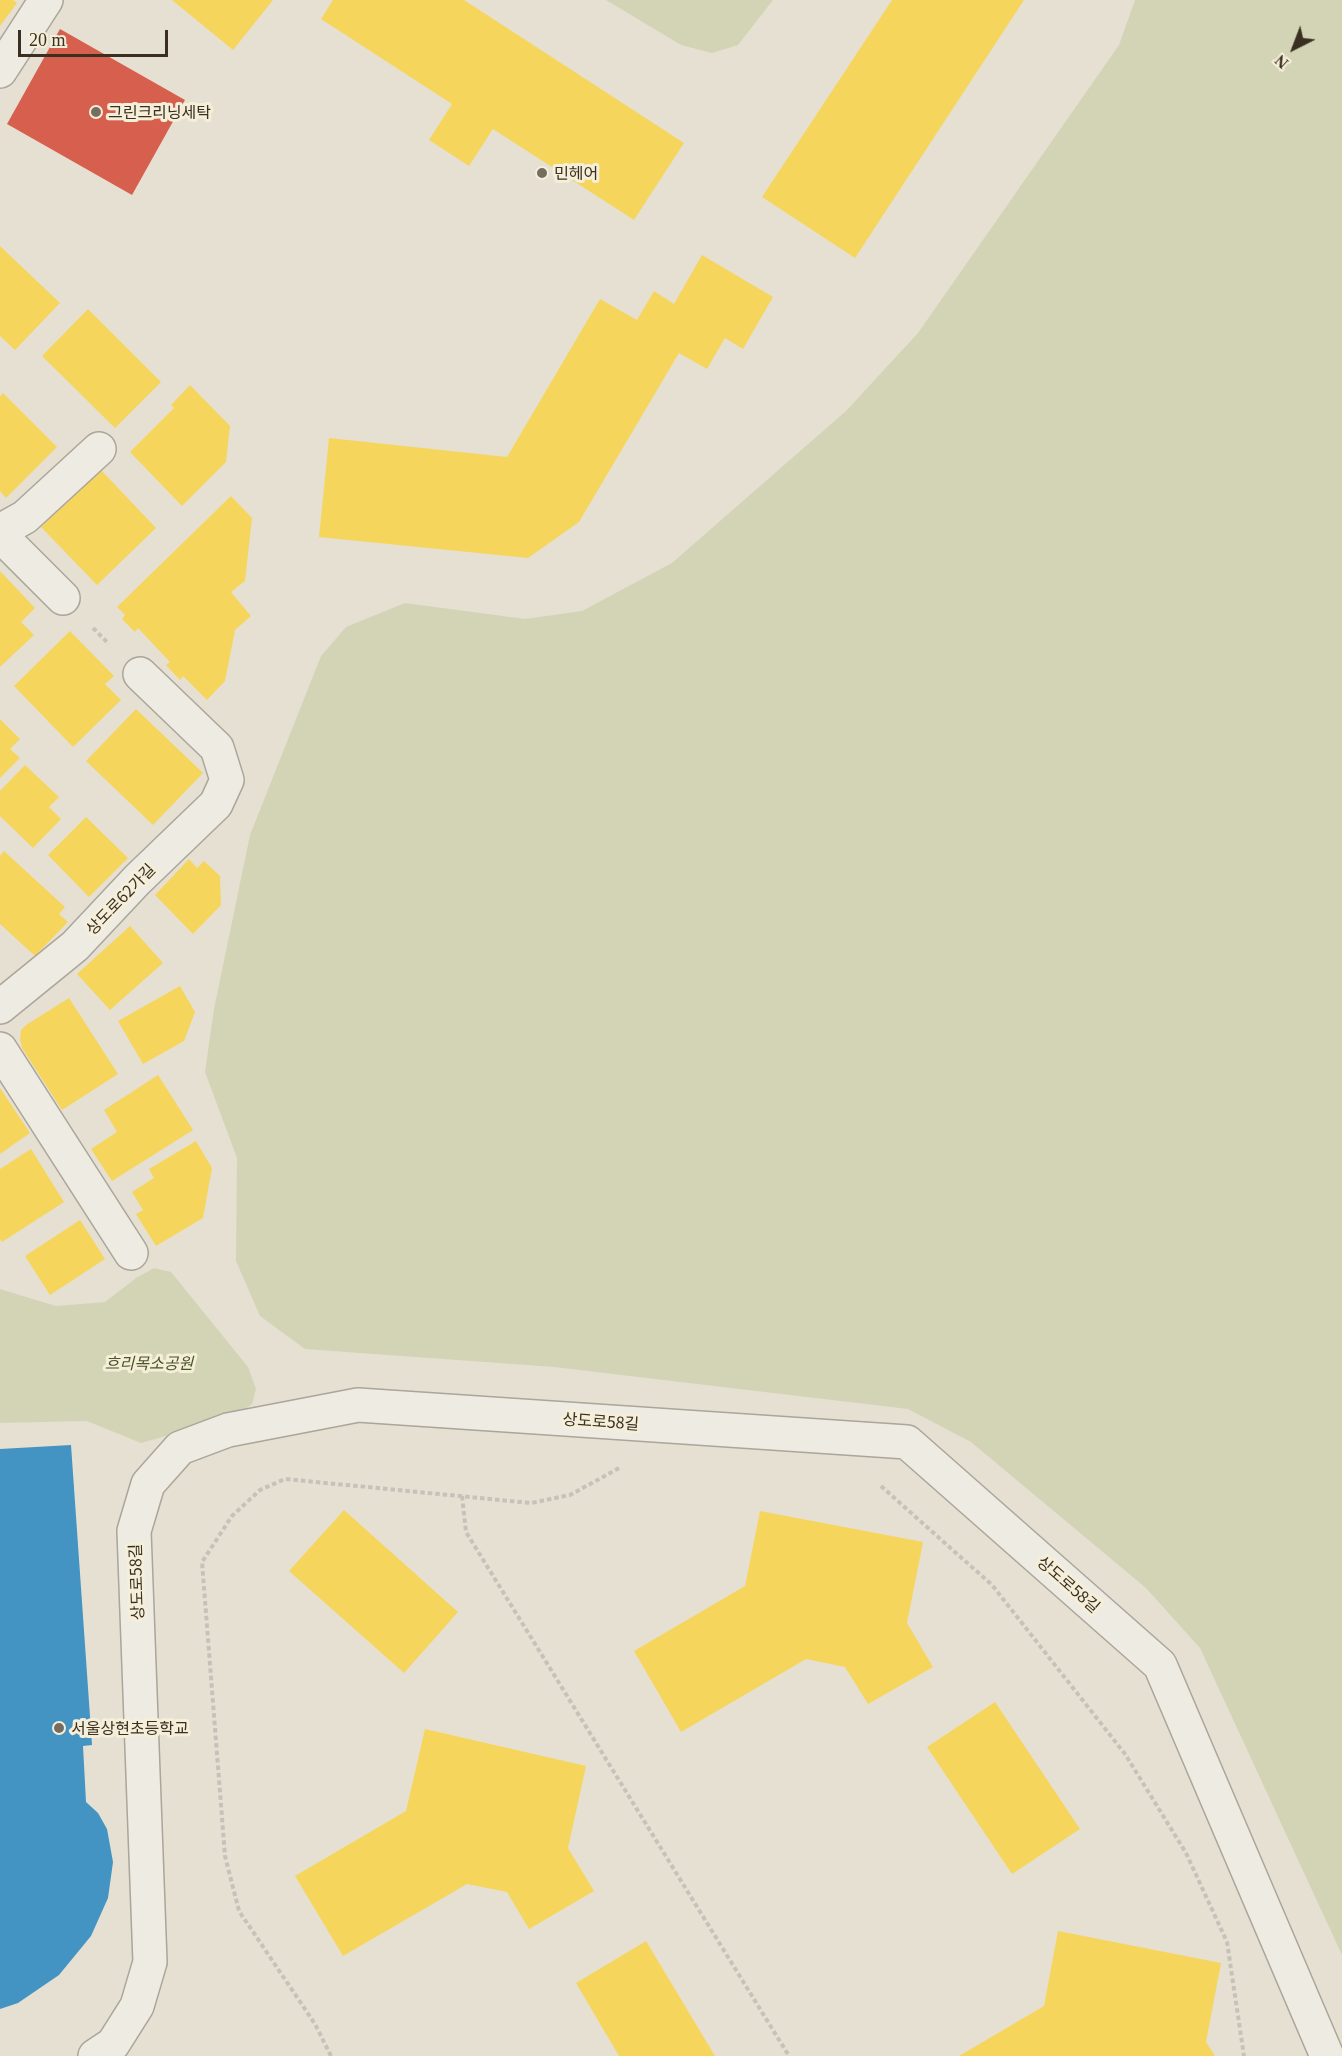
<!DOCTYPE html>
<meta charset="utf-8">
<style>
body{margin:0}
#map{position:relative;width:1342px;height:2056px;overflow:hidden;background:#e5e0d2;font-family:Georgia,serif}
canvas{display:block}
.north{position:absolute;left:1264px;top:18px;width:60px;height:60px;-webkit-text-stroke:4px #f5eed9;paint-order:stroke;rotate:222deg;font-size:16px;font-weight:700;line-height:24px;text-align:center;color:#3a2f21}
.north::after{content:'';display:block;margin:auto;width:21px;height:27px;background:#3a2f21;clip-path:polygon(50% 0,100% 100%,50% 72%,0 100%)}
.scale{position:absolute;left:18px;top:30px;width:150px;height:27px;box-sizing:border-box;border:3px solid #3a2f21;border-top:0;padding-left:8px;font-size:18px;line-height:21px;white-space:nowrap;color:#3a2f21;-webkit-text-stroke:4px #f5eed9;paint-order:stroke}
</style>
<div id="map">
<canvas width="1342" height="2056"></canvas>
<div class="north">N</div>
<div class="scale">20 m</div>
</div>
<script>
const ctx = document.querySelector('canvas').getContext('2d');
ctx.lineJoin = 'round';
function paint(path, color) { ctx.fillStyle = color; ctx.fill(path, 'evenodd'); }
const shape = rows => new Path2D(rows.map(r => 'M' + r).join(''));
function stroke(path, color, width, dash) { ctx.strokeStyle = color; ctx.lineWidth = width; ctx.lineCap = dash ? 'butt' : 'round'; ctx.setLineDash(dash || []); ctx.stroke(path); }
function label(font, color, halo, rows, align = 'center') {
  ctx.font = font + ' Georgia,"Noto Sans KR",serif'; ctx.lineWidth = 6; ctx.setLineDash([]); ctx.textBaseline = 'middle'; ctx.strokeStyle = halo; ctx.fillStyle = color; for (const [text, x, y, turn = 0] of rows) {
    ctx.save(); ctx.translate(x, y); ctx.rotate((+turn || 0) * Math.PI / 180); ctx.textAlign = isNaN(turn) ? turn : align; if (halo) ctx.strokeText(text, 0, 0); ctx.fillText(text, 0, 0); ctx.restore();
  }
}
paint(shape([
 [606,0,773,0,738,45,712,53,681,45],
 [1135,0,1342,0,1342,1955,1200,1648,1146,1588,971,1442,908,1409,554,1367,305,1349,260,1316,236,1261,237,1158,205,1072,214,1009,250,835,321,656,346,627,405,603,525,619,582,611,672,563,846,411,918,333,1119,45],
 [154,1268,171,1272,248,1367,256,1389,252,1404,233,1417,141,1443,87,1421,0,1423,0,1289,56,1306,105,1302,136,1278]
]), '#d2d4b5');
paint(shape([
 [0,0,13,0,17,3,0,26],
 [172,0,273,0,233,50],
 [333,0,464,0,684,143,634,220,493,129,469,166,429,140,452,104,321,19],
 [892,0,1024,0,855,258,762,197],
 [0,246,60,303,15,350,0,336],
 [702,255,773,297,743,349,725,338,707,369,679,353,579,522,528,558,319,537,329,438,507,457,600,299,637,320,654,291,674,304],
 [88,309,161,382,115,428,42,356],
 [190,385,230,426,226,462,182,506,130,452,174,408,171,405],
 [3,393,57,447,6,498,0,491,0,396],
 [101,470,156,528,97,585,41,527],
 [231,496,252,518,245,581,231,592,251,616,235,630,225,681,207,700,183,676,180,680,166,665,170,662,138,628,135,632,122,619,125,615,117,607],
 [0,571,35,608,21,622,34,635,0,667],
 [70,631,114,676,105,684,121,700,73,747,14,686],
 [136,709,203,773,153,825,86,761],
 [0,719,20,739,10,749,20,758,0,778],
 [25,765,59,797,49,807,61,819,33,848,0,816,0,791],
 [86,817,128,858,89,897,48,855],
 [4,851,65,907,59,914,68,922,35,956,0,924,0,856],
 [189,859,197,868,204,861,220,876,221,905,193,934,155,895],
 [130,926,163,963,110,1010,77,974],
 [180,986,195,1012,184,1041,143,1064,118,1021],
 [69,998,118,1074,62,1110,22,1048,20,1039,21,1030,26,1025],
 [158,1075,193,1130,112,1181,91,1149,117,1132,104,1110],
 [0,1088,30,1133,0,1154],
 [196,1141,212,1168,203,1218,156,1246,136,1214,143,1210,132,1192,154,1178,149,1169],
 [31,1149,64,1202,2,1242,0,1239,0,1169],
 [80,1220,105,1259,50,1295,25,1256],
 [344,1510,458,1612,404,1673,289,1571],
 [760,1511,923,1542,907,1623,933,1667,868,1704,845,1667,806,1659,681,1732,634,1651,745,1586],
 [995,1702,1080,1829,1012,1874,927,1747],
 [425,1729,586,1766,568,1848,594,1891,529,1929,507,1892,467,1884,343,1956,295,1876,406,1811],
 [1058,1931,1221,1963,1206,2042,1215,2056,959,2056,1044,2006],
 [646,1941,715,2056,619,2056,576,1983]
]), '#f6d55c');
paint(shape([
 [60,29,185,100,132,195,7,124]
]), '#d6604d');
paint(shape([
 [71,1445,92,1745,83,1746,86,1802,98,1813,107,1829,113,1862,108,1898,91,1936,59,1975,18,2003,0,2009,0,1449]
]), '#4393c3');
const minor = shape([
 [0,71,46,0],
 [0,531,25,517,99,449],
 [0,535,63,598],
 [0,1007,75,946,137,880,216,804,227,780,217,748,140,674],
 [0,1049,131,1253],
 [95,2056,113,2044,137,2006,150,1962,134,1531,148,1484,180,1448,228,1430,358,1405,907,1442,1160,1665,1327,2056]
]);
stroke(minor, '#aba59a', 36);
stroke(shape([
 [93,628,109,644],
 [881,1486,992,1585,1125,1754,1186,1853,1227,1942,1244,2056],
 [462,1496,466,1532,789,2056],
 [331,2056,315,2024,239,1911,225,1856,202,1562,232,1516,260,1490,285,1479,531,1503,570,1495,621,1467]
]), '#c6c2ba', 4, [4.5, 3]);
stroke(minor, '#eeebe3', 33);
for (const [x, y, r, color] of [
 [96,112,6,"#766d5f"],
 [542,173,6,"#766d5f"],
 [59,1728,6,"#766d5f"]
]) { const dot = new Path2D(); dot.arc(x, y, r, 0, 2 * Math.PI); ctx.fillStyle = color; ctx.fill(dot); stroke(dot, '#f5eed9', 2); }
label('16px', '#3a2f21', '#f5eed9', [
 ["그린크리닝세탁",108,112],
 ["민헤어",554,173],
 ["서울상현초등학교",71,1728]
], 'left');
label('16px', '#3a2f21', '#f5eed9', [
 ["상도로62가길",120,899,-46],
 ["상도로58길",601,1421,4],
 ["상도로58길",136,1582,-92],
 ["상도로58길",1069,1584,41]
]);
label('italic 16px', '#485529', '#f5eed9', [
 ["흐리목소공원",149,1363]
]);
</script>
